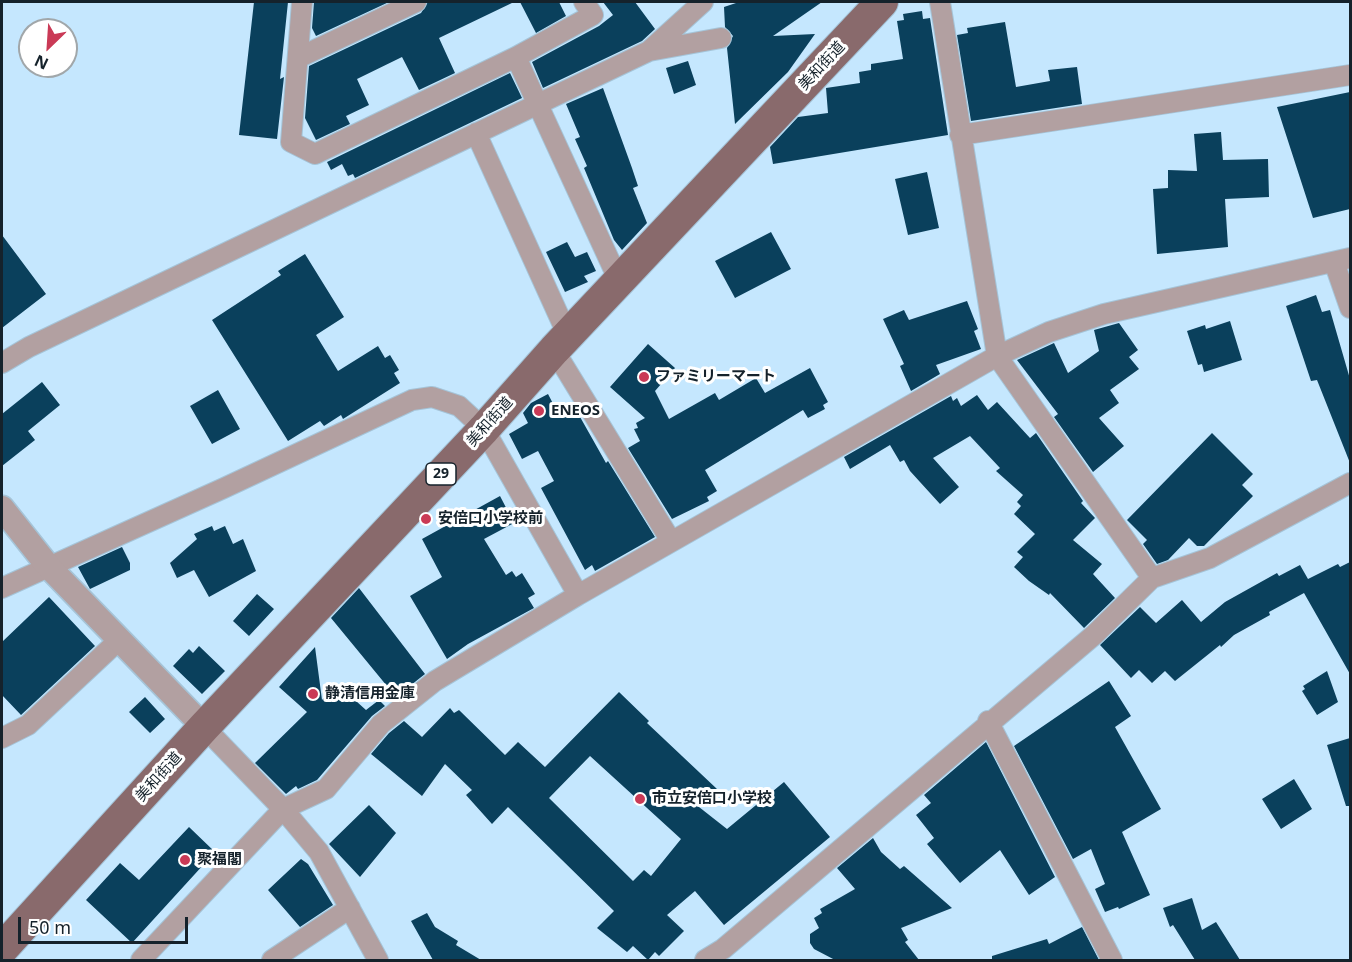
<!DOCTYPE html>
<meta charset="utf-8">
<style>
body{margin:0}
#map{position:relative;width:1352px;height:962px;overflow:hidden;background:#c5e7fe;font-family:"Noto Sans",sans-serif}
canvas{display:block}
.frame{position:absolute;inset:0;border:3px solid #15222b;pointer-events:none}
.north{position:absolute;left:18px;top:18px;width:60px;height:60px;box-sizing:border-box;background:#fff;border:2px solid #a1a7aa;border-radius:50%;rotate:205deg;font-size:16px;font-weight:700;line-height:24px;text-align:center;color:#15222b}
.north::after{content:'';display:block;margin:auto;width:21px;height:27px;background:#ca3a56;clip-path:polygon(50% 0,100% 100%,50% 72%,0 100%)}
.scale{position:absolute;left:18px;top:917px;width:170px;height:27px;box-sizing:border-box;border:3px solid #15222b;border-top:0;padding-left:8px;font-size:18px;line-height:21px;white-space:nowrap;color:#15222b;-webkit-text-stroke:4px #fff;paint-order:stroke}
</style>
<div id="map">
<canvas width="1352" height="962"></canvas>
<div class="frame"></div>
<div class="north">N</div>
<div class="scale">50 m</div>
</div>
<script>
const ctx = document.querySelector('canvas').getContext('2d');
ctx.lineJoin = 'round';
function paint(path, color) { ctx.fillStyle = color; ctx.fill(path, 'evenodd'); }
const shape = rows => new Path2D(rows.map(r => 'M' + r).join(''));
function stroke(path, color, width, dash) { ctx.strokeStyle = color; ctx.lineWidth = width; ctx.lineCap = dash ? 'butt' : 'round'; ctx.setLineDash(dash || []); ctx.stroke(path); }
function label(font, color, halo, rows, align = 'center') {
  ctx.font = font + ' "Noto Sans","Noto Sans JP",sans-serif'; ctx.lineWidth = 6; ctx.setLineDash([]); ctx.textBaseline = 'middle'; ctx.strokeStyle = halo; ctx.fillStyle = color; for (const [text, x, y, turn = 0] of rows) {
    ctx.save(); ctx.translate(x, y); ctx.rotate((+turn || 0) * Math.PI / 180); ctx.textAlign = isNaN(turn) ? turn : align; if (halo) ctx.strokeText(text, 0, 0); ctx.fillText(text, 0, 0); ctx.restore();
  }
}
paint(shape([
 [254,2,288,2,280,79,284,77,277,139,239,135],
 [314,2,389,2,316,36,312,28],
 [428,2,514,2,439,38,455,73,419,90,402,57,357,79,369,105,346,116,350,124,316,140,305,118,309,66,421,13],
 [520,2,559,2,566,16,536,33],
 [603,2,635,2,655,29,642,41,543,88,532,62,599,26,613,15],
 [739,2,822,2,773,36,815,34,788,72,735,124,727,48,733,36,725,27,724,7],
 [922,11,923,19,930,18,948,135,773,164,770,147,798,117,828,113,826,88,860,83,859,72,871,70,871,64,903,59,897,21,904,20,903,14],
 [1005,22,1016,87,1050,81,1048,70,1077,67,1082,104,971,121,957,35,968,33,967,28],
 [688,61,696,85,674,94,666,68],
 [510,73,522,98,355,178,353,174,348,176,342,164,331,170,327,162],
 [603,88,632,168,638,186,633,188,647,223,622,250,614,240,584,168,587,166,575,139,580,137,566,104],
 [1350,92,1350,209,1313,218,1277,107],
 [1221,132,1223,160,1268,159,1269,197,1225,199,1228,247,1157,254,1153,189,1168,188,1168,170,1197,171,1194,134],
 [927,172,939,228,908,235,895,179],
 [771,232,791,269,735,298,715,261],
 [2,235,46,294,2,328],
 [567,242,575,257,587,252,596,271,584,276,588,282,565,292,546,252],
 [305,254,344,317,316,335,338,371,378,346,385,358,390,355,399,370,394,373,400,383,343,419,341,415,324,426,320,421,288,441,212,320,281,275,278,271],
 [1316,295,1322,312,1330,310,1350,379,1350,463,1317,380,1311,381,1286,306],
 [967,301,978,329,974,331,981,349,936,365,940,374,911,391,900,366,904,364,883,319,904,310,909,320],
 [1230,321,1242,360,1204,372,1202,364,1198,365,1187,331,1205,325,1206,329],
 [1119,323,1138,350,1129,357,1139,369,1110,390,1119,403,1099,418,1124,446,1093,472,1054,417,1058,414,1017,360,1054,343,1068,373,1099,351,1094,330],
 [648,344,675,368,655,391,669,419,715,393,719,400,756,378,765,393,810,368,828,402,823,405,825,409,808,418,803,410,705,470,717,491,707,497,709,501,672,519,628,448,640,441,634,429,638,428,636,423,645,418,610,387],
 [42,382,60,405,28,431,35,440,2,466,2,414],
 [218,390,240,429,212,444,190,406],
 [548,394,560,417,575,408,606,463,608,461,655,537,595,571,592,565,585,570,541,488,554,481,538,451,522,459,509,434,528,423,523,413,531,403],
 [977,395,988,410,997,402,1030,438,1036,433,1083,501,1081,503,1095,518,1073,540,1102,564,1093,574,1115,598,1084,628,1050,593,1049,595,1029,581,1014,567,1023,557,1017,552,1035,534,1014,514,1021,506,1017,502,1023,495,996,471,1000,468,970,436,933,458,959,487,940,504,910,471,904,460,900,462,890,445,850,469,844,457,951,396,953,401,957,398,961,406],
 [1212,433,1253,474,1242,485,1253,496,1204,546,1197,546,1189,538,1168,560,1157,564,1143,544,1147,540,1127,520],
 [500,496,514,523,484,539,506,575,512,571,516,577,522,573,535,594,528,598,534,608,468,644,447,659,410,596,442,577,422,539],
 [212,526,214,531,225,526,233,544,243,539,256,571,209,597,194,570,177,578,170,563,197,539,194,534],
 [122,547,130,563,130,570,90,589,78,567],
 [1350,562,1350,674,1304,593,1269,612,1270,615,1234,635,1221,647,1220,645,1175,681,1165,671,1152,683,1139,670,1131,678,1100,645,1140,607,1156,623,1182,600,1201,622,1225,602,1277,573,1279,576,1300,565,1308,579,1338,564,1340,567],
 [359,588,425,674,396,697,331,618],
 [257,594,274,609,249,636,233,621],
 [49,597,95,646,21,715,2,695,2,642],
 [199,646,225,671,202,694,173,666,189,649,193,653],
 [315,647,322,700,337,684,366,710,379,700,385,706,372,716,317,780,298,789,296,786,286,794,255,763,307,712,279,687],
 [1327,671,1338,702,1317,715,1302,691,1305,689,1303,686],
 [1109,681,1131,716,1115,727,1161,809,1122,832,1150,895,1119,909,1118,907,1105,912,1095,889,1105,884,1091,849,1073,859,1014,746],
 [619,692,649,721,647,723,717,789,699,807,727,829,784,782,830,837,724,925,695,891,667,915,684,931,659,956,655,952,648,960,633,946,627,952,597,928,614,911,508,807,492,824,466,795,472,790,445,764,422,796,371,754,389,733,404,721,422,737,450,708,454,713,459,710,505,755,518,742,545,767],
 [590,756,681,839,651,876,644,870,633,881,549,798],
 [145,697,165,719,150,733,129,712],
 [1350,738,1350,806,1346,806,1327,745],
 [986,742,1055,877,1029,895,1000,850,960,883,927,844,934,838,916,815,931,803,924,795],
 [1294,779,1312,809,1281,829,1262,799],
 [369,805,396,833,360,877,329,844],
 [189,827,215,852,132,943,86,900,120,863,139,880],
 [873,838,881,852,900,869,904,866,952,908,901,928,908,940,905,942,919,960,835,960,814,949,810,943,810,934,819,928,814,918,822,913,820,909,855,889,837,868],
 [301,859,308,864,333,905,300,927,268,890],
 [1192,898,1202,930,1216,922,1240,960,1195,960,1173,925,1170,927,1163,908],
 [427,913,435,927,458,941,456,945,481,960,433,960,411,921],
 [1082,927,1099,960,992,960,992,956,1047,939,1049,944]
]), '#0a405c');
const minor = shape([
 [302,2,291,142,315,154,516,57,593,15,584,2],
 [940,2,997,356,1152,578],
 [649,51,703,2],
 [516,57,619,281],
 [298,58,416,2],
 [476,133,568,336],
 [960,135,1350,75],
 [1334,262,1350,308],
 [554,350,671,541],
 [2,363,29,347,649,51,721,38],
 [2,588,224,488,412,400,432,397,459,406,484,429,578,595],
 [988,721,1112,960],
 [204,727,283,809,319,852,378,960],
 [2,738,28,725,119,640],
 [141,960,283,809,326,789,381,724,435,681,578,595,997,356,1049,332,1104,314,1350,258],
 [272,960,350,908],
 [705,960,723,949,1094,635,1152,578,1210,558,1350,483]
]);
const tertiary = shape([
 [2,508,48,566,204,727]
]);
const primary = shape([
 [2,949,204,727,484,429,554,350,882,2]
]);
stroke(minor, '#a5c4d8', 22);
stroke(tertiary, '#a5c4d8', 27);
stroke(primary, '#a5c4d8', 34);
stroke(minor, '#b2a0a1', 20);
stroke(tertiary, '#b2a0a1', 24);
stroke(primary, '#896a6c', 32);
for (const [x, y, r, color] of [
 [644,377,6,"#ca3a56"],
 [539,411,6,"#ca3a56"],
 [426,519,6,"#ca3a56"],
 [313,694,6,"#ca3a56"],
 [640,799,6,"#ca3a56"],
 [185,860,6,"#ca3a56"]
]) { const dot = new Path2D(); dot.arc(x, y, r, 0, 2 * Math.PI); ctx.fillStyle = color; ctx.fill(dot); stroke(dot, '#fff', 2); }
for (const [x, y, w] of [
 [441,474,30]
]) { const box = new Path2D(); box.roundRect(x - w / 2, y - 11, w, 22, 4.5); ctx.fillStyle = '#fff'; ctx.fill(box); stroke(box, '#15222b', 1.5); }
label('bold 14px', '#15222b', null, [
 ["29",441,474]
]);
label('15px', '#15222b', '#fff', [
 ["美和街道",822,66,-47],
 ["美和街道",490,422,-48],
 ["美和街道",159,777,-48]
]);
label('bold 15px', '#15222b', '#fff', [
 ["ファミリーマート",656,377],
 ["ENEOS",551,411],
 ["安倍口小学校前",438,519],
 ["静清信用金庫",325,694],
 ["市立安倍口小学校",652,799],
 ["聚福閣",197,860]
], 'left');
</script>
